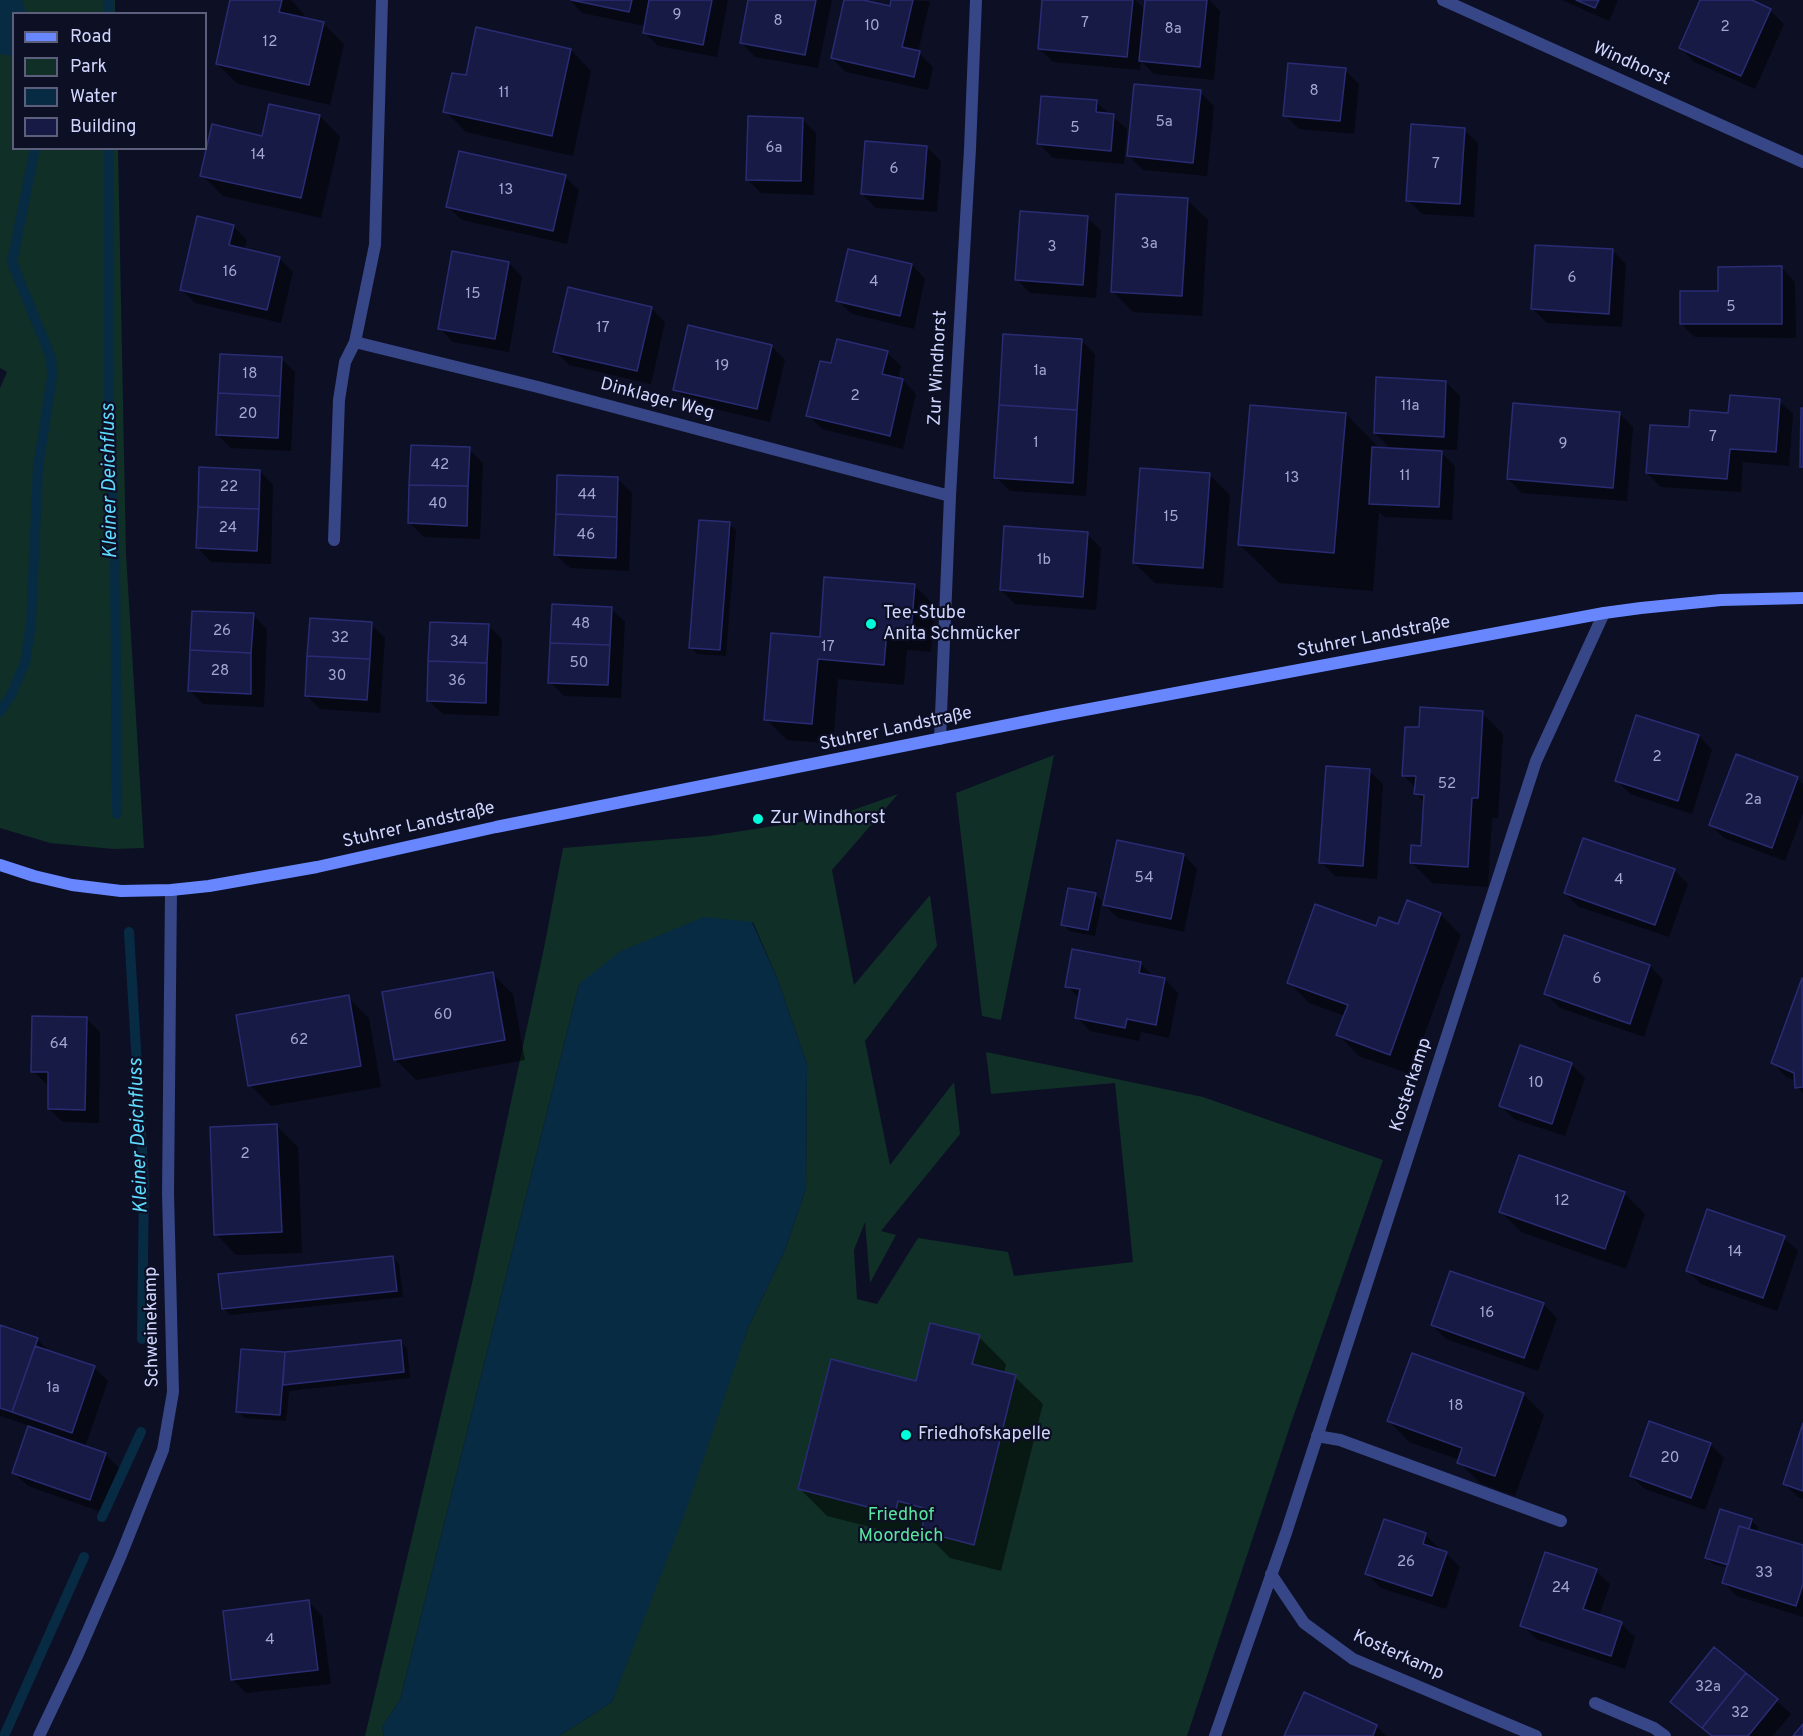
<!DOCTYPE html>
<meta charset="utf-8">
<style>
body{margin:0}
#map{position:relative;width:1803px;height:1736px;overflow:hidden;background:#0d0f25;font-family:Overpass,sans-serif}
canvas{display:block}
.legend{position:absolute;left:12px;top:12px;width:195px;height:138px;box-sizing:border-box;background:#0d0f25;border:2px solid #5b5f7c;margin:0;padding:8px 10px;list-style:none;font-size:18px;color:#d1d6ff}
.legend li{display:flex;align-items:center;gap:12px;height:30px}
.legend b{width:30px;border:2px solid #5b5f7c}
</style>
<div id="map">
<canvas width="1803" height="1736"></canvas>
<ul class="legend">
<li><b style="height:8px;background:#6887ff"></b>Road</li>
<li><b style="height:16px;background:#102f27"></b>Park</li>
<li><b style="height:16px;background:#072b43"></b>Water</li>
<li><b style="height:16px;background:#181a46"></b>Building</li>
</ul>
</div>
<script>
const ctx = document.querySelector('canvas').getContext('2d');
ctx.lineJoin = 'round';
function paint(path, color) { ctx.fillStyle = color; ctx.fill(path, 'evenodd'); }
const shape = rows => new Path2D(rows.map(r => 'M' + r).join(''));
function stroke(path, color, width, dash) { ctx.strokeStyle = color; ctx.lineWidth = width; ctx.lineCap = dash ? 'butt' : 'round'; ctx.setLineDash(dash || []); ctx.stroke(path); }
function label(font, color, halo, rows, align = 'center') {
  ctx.font = font + ' Overpass,sans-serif'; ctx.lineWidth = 4.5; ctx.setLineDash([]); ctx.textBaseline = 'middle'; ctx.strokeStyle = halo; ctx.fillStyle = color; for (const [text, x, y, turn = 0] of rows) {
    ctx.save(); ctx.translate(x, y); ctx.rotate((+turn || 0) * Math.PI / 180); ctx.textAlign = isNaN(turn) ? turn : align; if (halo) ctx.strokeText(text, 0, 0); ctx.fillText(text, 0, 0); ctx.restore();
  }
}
paint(shape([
 [0,0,115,0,115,13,14,14,14,148,118,149,126,554,144,848,113,849,50,843,0,828,0,388,7,372,0,368],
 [1054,755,1001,1020,982,1016,956,793],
 [898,794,832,870,854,985,930,895,937,946,865,1041,890,1165,954,1082,960,1134,881,1231,896,1235,870,1283,865,1222,854,1250,857,1299,877,1304,918,1238,1008,1252,1014,1276,1133,1262,1115,1083,991,1094,986,1052,1203,1097,1383,1160,1291,1423,1187,1736,559,1736,612,1702,748,1328,785,1250,806,1189,807,1064,777,978,753,922,579,984,400,1700,382,1727,384,1736,365,1736,472,1283,544,948,563,848,709,836,813,820,814,824]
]), '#102f27');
paint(shape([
 [0,0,22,0,26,13,14,14,13,56,0,54],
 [704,917,752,922,777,978,807,1064,806,1189,785,1250,748,1328,685,1513,612,1702,559,1736,384,1736,382,1727,400,1700,579,984,621,951]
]), '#072b43');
paint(shape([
 [232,0,291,0,304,14,303,19,323,23,344,44,330,105,238,84,217,64],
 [570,0,728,0,717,57,658,46,644,32,645,26,582,13],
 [750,0,832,0,818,68,755,57,742,43],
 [845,0,856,0,891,8,893,0,930,1,918,52,933,67,928,90,846,72,832,58],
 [1044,0,1135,0,1146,10,1147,0,1209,0,1220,11,1214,80,1154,74,1141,61,1140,70,1053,62,1039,48],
 [1562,0,1618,0,1609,21],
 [1702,0,1748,0,1770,10,1784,24,1755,89,1694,62,1681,48],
 [571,50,591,71,573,156,466,132,445,111,467,77],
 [1345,70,1359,84,1354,134,1299,129,1285,115],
 [1200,92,1214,106,1207,176,1143,170,1129,156],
 [1096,102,1127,129,1124,164,1053,158,1039,144],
 [320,116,340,137,321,218,223,196,202,175,263,138],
 [802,119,816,133,814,195,761,193,747,179],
 [1464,130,1478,143,1474,217,1422,214,1408,200],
 [927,147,941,161,937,212,876,208,862,194],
 [565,177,579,190,567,244,462,220,448,207],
 [1187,200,1208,220,1202,316,1133,312,1112,291],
 [1087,217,1101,231,1096,298,1030,293,1017,279],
 [233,226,247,240,244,250,280,259,293,272,281,323,195,303,181,289],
 [1612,250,1626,264,1622,327,1547,323,1533,309],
 [509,263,522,277,509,352,453,342,439,328],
 [912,265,925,279,914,329,852,314,838,301],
 [1782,268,1795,282,1796,338,1695,337,1681,324],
 [651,308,665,322,651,384,569,365,555,351],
 [1081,340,1095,354,1086,496,1010,491,996,477],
 [771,346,785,360,770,422,689,403,675,389],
 [887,353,901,366,898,379,903,380,916,394,903,449,822,429,808,415,832,365],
 [281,358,295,372,291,451,231,448,217,434],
 [1446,382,1460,396,1457,450,1389,447,1375,433],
 [1779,401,1793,414,1789,466,1743,462,1741,492,1661,487,1647,473,1730,414],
 [1619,413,1633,427,1627,501,1522,493,1508,479],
 [1346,414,1380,449,1441,452,1455,466,1452,520,1385,517,1379,512,1373,591,1279,583,1240,545],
 [469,449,483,463,480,539,424,537,410,523],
 [260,471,273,485,271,564,211,562,198,548],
 [1209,474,1230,495,1223,588,1155,583,1134,563],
 [618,479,632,493,629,571,570,568,556,555],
 [729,524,736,530,726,656,697,654,691,647],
 [1087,534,1101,548,1096,610,1015,604,1001,590],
 [914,585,935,606,931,652,907,650,904,685,838,679,833,744,787,740,766,719,821,639],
 [611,609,625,622,621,698,564,696,550,682],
 [253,615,267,629,264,707,203,704,189,690],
 [371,624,385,638,380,713,320,709,306,695],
 [488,625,502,639,499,716,443,714,429,701],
 [1482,713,1503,734,1498,818,1492,818,1488,887,1432,883,1411,862,1423,848,1425,803,1416,793,1416,788,1403,775],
 [1637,717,1699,736,1712,750,1692,814,1630,794,1617,780],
 [1369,771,1383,784,1377,879,1335,876,1321,862],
 [1797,778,1803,784,1803,813,1785,861,1724,838,1711,825],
 [1184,855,1197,869,1184,932,1118,918,1105,905],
 [1674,870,1688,884,1669,937,1579,907,1565,893],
 [1095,895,1102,901,1095,936,1069,931,1063,924],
 [1440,914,1461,935,1410,1074,1359,1056,1338,1035,1345,1016,1309,1003,1289,982,1377,928,1399,925],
 [1140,963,1154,977,1165,979,1178,993,1169,1038,1141,1032,1139,1041,1090,1031,1077,1017,1080,999,1067,986],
 [1650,966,1663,980,1644,1037,1560,1008,1546,994],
 [492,974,513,994,525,1060,416,1080,395,1059],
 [1803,981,1803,1093,1797,1087,1796,1081,1786,1077,1773,1063],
 [348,997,369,1018,381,1087,271,1106,250,1085],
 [86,1018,100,1032,99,1123,63,1122,49,1109,50,1085,47,1085,33,1071],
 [1571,1064,1585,1078,1565,1136,1514,1119,1501,1106],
 [277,1126,298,1147,302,1253,236,1255,216,1234],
 [1624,1193,1645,1214,1626,1269,1521,1232,1501,1212],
 [1784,1238,1798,1251,1777,1311,1701,1284,1687,1270],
 [393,1258,399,1264,403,1297,230,1315,223,1308],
 [1543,1304,1557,1318,1538,1371,1446,1339,1432,1325],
 [0,1327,37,1339,50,1352,94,1367,108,1381,85,1447,105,1454,119,1468,104,1513,28,1486,14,1473,30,1426,0,1416],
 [979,1337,1006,1364,1004,1374,1015,1377,1043,1404,1001,1571,950,1558,924,1532,922,1540,827,1516,800,1489,917,1383],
 [400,1341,407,1348,410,1378,289,1391,286,1421,245,1418,238,1411,243,1350,285,1353],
 [1413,1355,1524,1395,1544,1415,1515,1496,1480,1483,1459,1462,1460,1460,1409,1442,1389,1421],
 [1803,1428,1803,1499,1798,1497,1784,1483],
 [1710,1444,1724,1458,1705,1510,1645,1489,1631,1476],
 [1751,1520,1758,1527,1756,1533,1803,1547,1803,1617,1737,1596,1724,1583,1728,1568,1713,1564,1706,1558],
 [1425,1535,1439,1548,1438,1551,1446,1553,1460,1567,1446,1609,1381,1588,1367,1574],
 [1596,1571,1610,1584,1599,1616,1621,1624,1635,1637,1625,1669,1536,1639,1522,1625],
 [309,1602,322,1616,331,1684,246,1693,233,1680],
 [1714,1649,1777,1701,1791,1714,1773,1736,1711,1736,1672,1702],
 [1305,1694,1377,1727,1386,1736,1286,1736]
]), '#0007');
stroke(shape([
 [108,0,109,14],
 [109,148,109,400,115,559,117,814],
 [0,712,11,695,25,663,31,623,38,467,52,377,51,358,12,262,35,148],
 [129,932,144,1183,142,1339],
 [102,1517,141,1432],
 [4,1736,84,1557]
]), '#072b43', 10);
const building = shape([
 [230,0,282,0,279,12,324,22,309,85,216,64,230,0],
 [571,0,632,0,629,12,571,0],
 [649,0,712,0,703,45,643,33,649,0],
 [748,0,816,0,805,55,740,43,748,0],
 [844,0,863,0,890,6,891,0,913,0,902,47,920,51,914,77,831,58,844,0],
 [1042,0,1133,0,1127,57,1038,49,1042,0],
 [1145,0,1207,0,1200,67,1139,61,1145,0],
 [1576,0,1599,0,1595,8,1576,0],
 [1700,0,1752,0,1771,9,1741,76,1679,48,1700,0],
 [476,27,571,49,552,136,443,112,452,73,466,75,476,27],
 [1288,63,1346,68,1340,121,1283,116,1288,63],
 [1134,84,1201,90,1193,163,1127,156,1134,84],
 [1041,96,1097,100,1096,112,1114,114,1111,151,1037,144,1041,96],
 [269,104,320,115,301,198,200,176,212,124,262,136,269,104],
 [748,116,803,118,801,181,746,180,748,116],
 [1411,124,1465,128,1460,204,1406,201,1411,124],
 [865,141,927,146,923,199,861,194,865,141],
 [459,151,566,175,553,231,446,207,459,151],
 [1116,194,1188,198,1182,296,1111,292,1116,194],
 [1020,211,1088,216,1083,285,1015,280,1020,211],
 [197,216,234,225,229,245,280,257,267,310,180,290,197,216],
 [1535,245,1613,249,1609,314,1531,309,1535,245],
 [848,249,912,264,900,316,836,301,848,249],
 [452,251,509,262,495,339,438,329,452,251],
 [1782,266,1782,324,1680,324,1680,291,1718,291,1718,267,1782,266],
 [568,287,652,307,637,371,553,352,568,287],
 [688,325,772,345,757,409,673,390,688,325],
 [1003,334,1082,339,1077,410,999,405,1003,334],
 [837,339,888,351,882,374,903,379,890,436,806,416,820,361,831,363,837,339],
 [220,354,282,357,280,396,218,393,220,354],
 [1376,377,1446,381,1444,437,1374,433,1376,377],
 [218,393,280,396,278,438,216,435,218,393],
 [1730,395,1780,399,1776,452,1730,449,1727,479,1646,473,1650,425,1689,427,1690,410,1728,413,1730,395],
 [1513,403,1620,412,1613,488,1507,479,1513,403],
 [999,405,1077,410,1073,483,994,478,999,405],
 [1250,405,1346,413,1334,553,1238,545,1250,405],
 [1801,408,1803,408,1803,467,1800,467,1801,408],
 [411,445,470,447,468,486,409,485,411,445],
 [1372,447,1442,451,1439,507,1369,504,1372,447],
 [199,467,260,470,259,509,198,507,199,467],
 [1140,468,1210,473,1203,568,1133,563,1140,468],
 [557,475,618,477,617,517,556,514,557,475],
 [409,485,468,486,467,526,408,523,409,485],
 [198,507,259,509,257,551,196,548,198,507],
 [556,514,617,517,616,558,554,555,556,514],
 [699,520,730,522,720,650,689,648,699,520],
 [1004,526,1088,532,1083,597,1000,590,1004,526],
 [824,577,915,584,911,632,887,630,884,665,818,659,812,724,764,720,771,633,820,637,824,577],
 [552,604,612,607,610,645,550,643,552,604],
 [192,611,254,613,251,653,190,650,192,611],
 [310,618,372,622,370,659,307,656,310,618],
 [430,622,489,624,487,663,428,661,430,622],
 [550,643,610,645,608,685,548,683,550,643],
 [190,650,251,653,251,694,188,691,190,650],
 [307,656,370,659,367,700,305,696,307,656],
 [428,661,487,663,486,703,427,701,428,661],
 [1420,707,1483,711,1478,798,1472,798,1468,867,1410,863,1411,845,1421,846,1424,795,1414,794,1416,776,1402,776,1405,727,1419,727,1420,707],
 [1636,715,1699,735,1678,801,1615,781,1636,715],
 [1736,754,1798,777,1772,848,1709,825,1736,754],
 [1326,766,1370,769,1363,866,1319,863,1326,766],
 [1583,838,1675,869,1655,925,1564,893,1583,838],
 [1117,840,1184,854,1171,919,1103,905,1117,840],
 [1068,888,1096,893,1088,930,1061,925,1068,888],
 [1407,900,1441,913,1390,1055,1336,1035,1348,1005,1287,983,1315,904,1376,926,1379,917,1398,924,1407,900],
 [1564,935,1650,965,1630,1024,1544,994,1564,935],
 [1072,949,1141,962,1139,973,1165,978,1156,1025,1127,1019,1125,1028,1075,1018,1080,989,1065,987,1072,949],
 [493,972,505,1040,394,1060,382,992,493,972],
 [1802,978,1803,1087,1795,1088,1794,1073,1771,1063,1802,978],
 [349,995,361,1066,248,1086,236,1015,349,995],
 [32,1016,87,1017,85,1110,48,1109,48,1072,31,1072,32,1016],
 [1520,1045,1572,1063,1552,1124,1499,1106,1520,1045],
 [277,1124,282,1232,214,1235,210,1127,277,1124],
 [1519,1155,1625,1192,1605,1249,1499,1212,1519,1155],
 [1707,1209,1785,1236,1763,1298,1686,1271,1707,1209],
 [393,1256,397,1291,222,1309,218,1274,393,1256],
 [1450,1271,1544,1303,1524,1358,1431,1325,1450,1271],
 [930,1323,980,1335,972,1364,1016,1375,974,1545,921,1531,927,1509,898,1501,895,1514,798,1489,831,1359,916,1381,930,1323],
 [0,1325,38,1338,12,1412,0,1408,0,1325],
 [401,1340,404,1372,283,1385,285,1352,401,1340],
 [35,1346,95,1366,72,1433,12,1412,35,1346],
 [241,1349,285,1352,280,1415,236,1412,241,1349],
 [1412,1353,1524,1393,1495,1476,1457,1463,1462,1448,1387,1421,1412,1353],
 [1649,1421,1711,1443,1691,1498,1630,1476,1649,1421],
 [1803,1423,1803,1491,1783,1484,1803,1423],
 [28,1426,106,1453,90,1500,12,1473,28,1426],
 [1720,1509,1752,1519,1749,1529,1739,1526,1728,1565,1705,1558,1720,1509],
 [1384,1519,1426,1533,1423,1544,1447,1552,1432,1596,1365,1574,1384,1519],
 [1739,1526,1803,1545,1803,1584,1796,1606,1722,1583,1739,1526],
 [1545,1552,1597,1569,1583,1609,1622,1622,1611,1656,1520,1626,1545,1552],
 [309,1600,318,1670,231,1680,223,1611,309,1600],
 [1714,1647,1746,1673,1702,1728,1670,1702,1714,1647],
 [1746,1673,1778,1699,1748,1736,1712,1736,1702,1728,1746,1673],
 [1304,1692,1377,1725,1373,1736,1284,1736,1304,1692],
 [1803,1724,1803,1736,1793,1736,1803,1724]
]);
paint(building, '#181a46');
stroke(building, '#292c73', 1.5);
stroke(shape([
 [1317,1436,1340,1440,1561,1521]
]), '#364686', 12);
stroke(shape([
 [1443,0,1803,162],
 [355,342,538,387,950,496],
 [334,540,339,400,345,362,355,342,375,245,382,0],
 [940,739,950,496,970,149,976,0],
 [1271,1574,1304,1623,1353,1659,1536,1736],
 [1595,1703,1654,1728,1665,1736],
 [39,1736,77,1656,121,1555,163,1450,173,1392,168,1193,171,890],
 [1215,1736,1286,1533,1536,761,1604,613]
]), '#364686', 12);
stroke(shape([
 [0,865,34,876,72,885,121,891,171,890,209,886,317,867,496,827,1058,715,1604,613,1641,608,1721,600,1803,598]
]), '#6887ff', 12);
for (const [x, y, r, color] of [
 [871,624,6,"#00fcda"],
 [758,819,6,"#00fcda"],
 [906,1435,6,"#00fcda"]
]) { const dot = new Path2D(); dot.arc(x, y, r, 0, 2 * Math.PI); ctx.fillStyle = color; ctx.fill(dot); stroke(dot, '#0d0f25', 2); }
label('15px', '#a3a7d1', null, [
 ["9",677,16],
 ["8",778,22],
 ["7",1085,24],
 ["10",872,27],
 ["2",1725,28],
 ["8a",1173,30],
 ["12",270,43],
 ["8",1314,92],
 ["11",504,94],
 ["5a",1164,123],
 ["5",1075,129],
 ["6a",774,149],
 ["14",258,156],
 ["7",1436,165],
 ["6",894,170],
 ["13",506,191],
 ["3a",1149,245],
 ["3",1052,248],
 ["16",230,273],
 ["6",1572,279],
 ["4",874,283],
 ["15",473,295],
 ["5",1731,308],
 ["17",603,329],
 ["19",722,367],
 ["1a",1040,372],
 ["18",250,375],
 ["2",855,397],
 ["11a",1410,407],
 ["20",248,415],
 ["7",1713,438],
 ["1",1036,444],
 ["9",1563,445],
 ["42",440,466],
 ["11",1405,477],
 ["13",1292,479],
 ["22",229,488],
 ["44",587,496],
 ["40",438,505],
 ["15",1171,518],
 ["24",228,529],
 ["46",586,536],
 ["1b",1044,561],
 ["48",581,625],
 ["26",222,632],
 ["32",340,639],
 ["34",459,643],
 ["17",828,648],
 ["50",579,664],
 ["28",220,672],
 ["30",337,677],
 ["36",457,682],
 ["2",1657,758],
 ["52",1447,785],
 ["2a",1753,801],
 ["54",1144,879],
 ["4",1619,881],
 ["6",1597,980],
 ["60",443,1016],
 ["62",299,1041],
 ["64",59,1045],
 ["10",1536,1084],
 ["2",245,1155],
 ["12",1562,1202],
 ["14",1735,1253],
 ["16",1487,1314],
 ["1a",53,1389],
 ["18",1456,1407],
 ["20",1670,1459],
 ["26",1406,1563],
 ["33",1764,1574],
 ["24",1561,1589],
 ["4",270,1641],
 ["32a",1708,1688],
 ["32",1740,1714]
]);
label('18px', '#d1d6ff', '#0d0f25', [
 ["Windhorst",1631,65,24],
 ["Zur Windhorst",939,368,-87],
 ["Dinklager Weg",657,400,15],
 ["Stuhrer Landstraße",1374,638,-11],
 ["Stuhrer Landstraße",896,730,-12],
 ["Stuhrer Landstraße",419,826,-13],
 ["Kosterkamp",1412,1085,-72],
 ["Schweinekamp",153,1327,-91],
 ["Kosterkamp",1398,1656,24]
]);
label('18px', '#d1d6ff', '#0d0f25', [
 ["Tee-Stube",883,614],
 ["Anita Schmücker",883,635],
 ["Zur Windhorst",770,819],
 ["Friedhofskapelle",918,1435]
], 'left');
label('18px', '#57e5a0', '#0d0f25', [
 ["Friedhof",901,1516],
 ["Moordeich",901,1537]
]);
label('italic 20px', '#5fdaff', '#0d0f25', [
 ["Kleiner Deichfluss",111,481,-91],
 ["Kleiner Deichfluss",140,1136,-92]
]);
</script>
